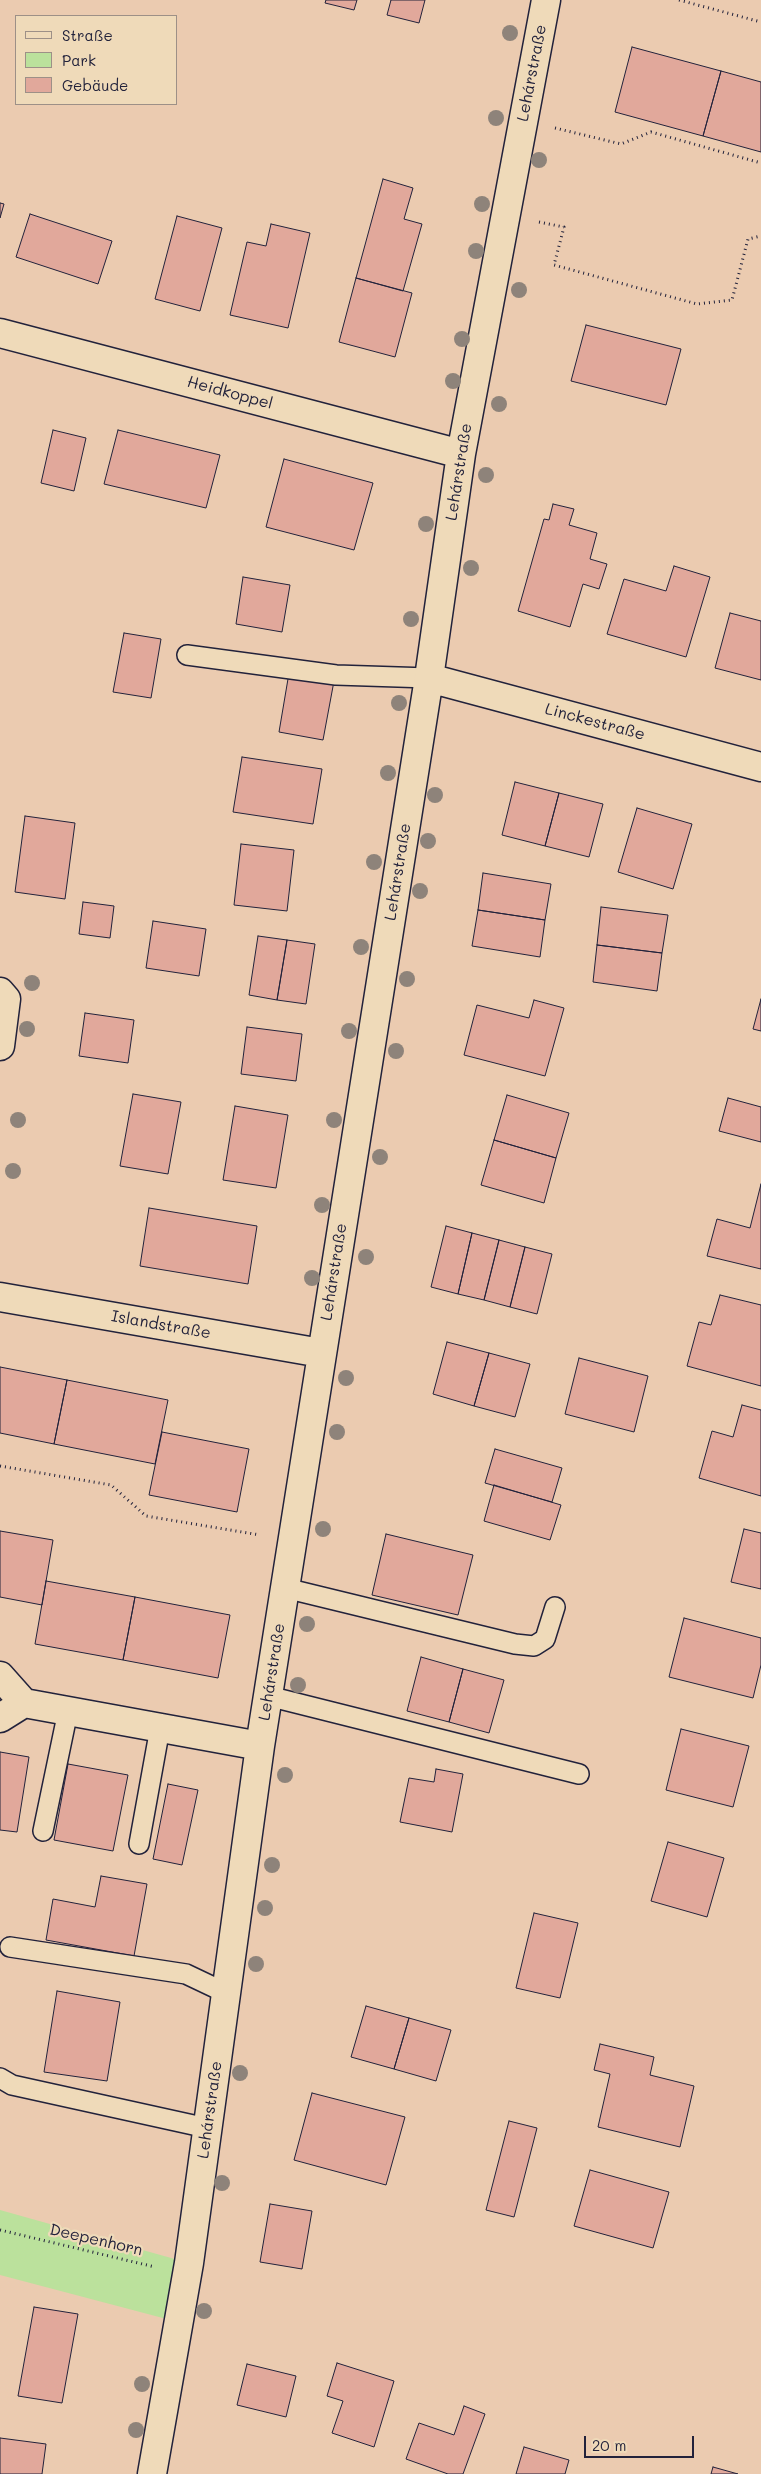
<!DOCTYPE html>
<meta charset="utf-8">
<style>
body{margin:0}
#map{position:relative;width:761px;height:2474px;overflow:hidden;background:#ebcbb0;font-family:Mali,sans-serif}
canvas{display:block}
.legend{position:absolute;left:15px;top:15px;width:162px;height:90px;box-sizing:border-box;background:#efdab9;border:1px solid #9d9087;margin:0;padding:6px 9px;list-style:none;font-size:15px;color:#22223b}
.legend li{display:flex;align-items:center;gap:10px;height:25px}
.legend b{width:25px;border:1px solid #9d9087}
.scale{position:absolute;left:584px;top:2436px;width:110px;height:22px;box-sizing:border-box;border:2px solid #22223b;border-top:0;padding-left:6px;font-size:15px;line-height:18px;white-space:nowrap;color:#22223b;-webkit-text-stroke:4px #efdab9;paint-order:stroke}
</style>
<div id="map">
<canvas width="761" height="2474"></canvas>
<ul class="legend">
<li><b style="height:6px;background:#efdab9"></b>Straße</li>
<li><b style="height:14px;background:#bbe19c"></b>Park</li>
<li><b style="height:14px;background:#e1a89b"></b>Gebäude</li>
</ul>
<div class="scale">20 m</div>
</div>
<script>
const ctx = document.querySelector('canvas').getContext('2d');
ctx.lineJoin = 'round';
function paint(path, color) { ctx.fillStyle = color; ctx.fill(path, 'evenodd'); }
const shape = rows => new Path2D(rows.map(r => 'M' + r).join(''));
function stroke(path, color, width, dash) { ctx.strokeStyle = color; ctx.lineWidth = width; ctx.lineCap = dash ? 'butt' : 'round'; ctx.setLineDash(dash || []); ctx.stroke(path); }
function label(font, color, halo, rows, align = 'center') {
  ctx.font = font + ' Mali,sans-serif'; ctx.lineWidth = 4.5; ctx.setLineDash([]); ctx.textBaseline = 'middle'; ctx.strokeStyle = halo; ctx.fillStyle = color; for (const [text, x, y, turn = 0] of rows) {
    ctx.save(); ctx.translate(x, y); ctx.rotate((+turn || 0) * Math.PI / 180); ctx.textAlign = isNaN(turn) ? turn : align; if (halo) ctx.strokeText(text, 0, 0); ctx.fillText(text, 0, 0); ctx.restore();
  }
}
paint(shape([
 [0,2210,189,2263,178,2322,0,2275]
]), '#bbe19c');
const building = shape([
 [326,0,357,0,354,10,325,3,326,0],
 [391,0,425,0,419,23,387,15,391,0],
 [632,47,721,71,703,136,615,112,632,47],
 [721,71,761,82,761,152,703,136,721,71],
 [383,179,413,188,404,219,422,224,403,291,356,278,383,179],
 [0,203,4,204,0,218,0,203],
 [30,214,112,241,98,284,16,257,30,214],
 [177,216,222,228,200,311,155,299,177,216],
 [271,224,310,233,288,328,230,315,247,242,266,246,271,224],
 [356,278,412,293,395,357,339,342,356,278],
 [586,325,681,349,666,405,571,381,586,325],
 [53,430,86,438,74,491,41,483,53,430],
 [118,430,220,455,206,508,104,484,118,430],
 [284,459,373,483,354,550,266,527,284,459],
 [553,504,574,509,569,525,597,533,590,559,607,564,599,589,583,584,570,627,518,611,544,519,549,520,553,504],
 [674,566,710,577,686,657,607,634,624,579,666,591,674,566],
 [243,577,290,585,282,632,236,624,243,577],
 [730,613,761,621,761,680,715,668,730,613],
 [124,633,161,639,151,698,113,692,124,633],
 [289,673,334,681,323,740,279,732,289,673],
 [242,757,322,769,313,824,233,812,242,757],
 [515,782,559,793,545,846,502,835,515,782],
 [559,793,603,804,589,857,545,846,559,793],
 [637,808,692,824,673,889,618,872,637,808],
 [25,816,75,823,65,899,15,892,25,816],
 [241,844,294,850,287,911,234,905,241,844],
 [483,873,551,884,545,920,478,910,483,873],
 [83,902,114,906,110,938,79,934,83,902],
 [601,907,668,915,662,953,597,945,601,907],
 [478,910,545,920,540,957,472,946,478,910],
 [153,921,206,929,199,976,146,968,153,921],
 [258,936,287,940,277,1000,249,995,258,936],
 [287,940,315,944,306,1004,277,1000,287,940],
 [597,945,662,953,657,991,593,982,597,945],
 [761,999,761,1031,753,1029,761,999],
 [534,1000,564,1008,545,1076,464,1055,477,1005,529,1018,534,1000],
 [85,1013,134,1020,128,1063,79,1056,85,1013],
 [247,1027,302,1034,296,1081,241,1074,247,1027],
 [133,1094,181,1102,168,1174,120,1166,133,1094],
 [507,1095,569,1113,556,1158,494,1140,507,1095],
 [728,1098,761,1107,761,1142,719,1131,728,1098],
 [235,1106,288,1115,276,1188,223,1180,235,1106],
 [494,1140,556,1158,544,1203,481,1185,494,1140],
 [761,1184,761,1269,707,1256,717,1219,750,1228,761,1184],
 [149,1208,257,1226,248,1284,140,1266,149,1208],
 [446,1226,472,1233,458,1294,431,1287,446,1226],
 [472,1233,499,1240,484,1300,458,1294,472,1233],
 [499,1240,525,1247,510,1307,484,1300,499,1240],
 [525,1247,552,1254,537,1314,510,1307,525,1247],
 [720,1295,761,1305,761,1386,687,1366,699,1322,711,1325,720,1295],
 [447,1342,489,1353,474,1406,433,1394,447,1342],
 [489,1353,530,1364,515,1417,474,1406,489,1353],
 [579,1358,648,1376,634,1432,565,1414,579,1358],
 [0,1367,67,1380,54,1444,0,1433,0,1367],
 [67,1380,168,1400,155,1464,54,1444,67,1380],
 [742,1405,761,1410,761,1496,699,1478,712,1431,733,1437,742,1405],
 [162,1432,249,1449,237,1512,149,1495,162,1432],
 [495,1449,562,1468,552,1502,485,1483,495,1449],
 [494,1485,561,1505,550,1540,484,1521,494,1485],
 [744,1529,761,1533,761,1589,731,1582,744,1529],
 [0,1531,53,1540,42,1605,0,1597,0,1531],
 [386,1534,473,1555,458,1615,372,1595,386,1534],
 [46,1581,135,1597,123,1660,35,1644,46,1581],
 [135,1597,230,1615,218,1678,123,1660,135,1597],
 [684,1618,761,1638,761,1665,753,1698,669,1677,684,1618],
 [421,1657,463,1669,449,1722,407,1711,421,1657],
 [463,1669,504,1680,489,1733,449,1722,463,1669],
 [681,1729,749,1746,733,1807,666,1790,681,1729],
 [0,1752,29,1757,17,1832,0,1830,0,1752],
 [68,1764,128,1775,113,1851,54,1840,68,1764],
 [436,1769,463,1774,452,1832,400,1822,409,1778,434,1782,436,1769],
 [168,1784,198,1790,182,1865,153,1859,168,1784],
 [668,1842,724,1858,707,1917,651,1901,668,1842],
 [101,1876,147,1884,134,1956,46,1940,53,1899,95,1907,101,1876],
 [534,1913,578,1923,560,1998,516,1988,534,1913],
 [57,1991,120,2002,107,2081,44,2072,57,1991],
 [366,2006,409,2018,394,2069,351,2057,366,2006],
 [409,2018,451,2030,436,2081,394,2069,409,2018],
 [600,2044,654,2057,650,2075,694,2086,680,2147,598,2127,610,2074,594,2070,600,2044],
 [312,2093,405,2117,386,2185,294,2160,312,2093],
 [509,2121,537,2128,514,2217,486,2210,509,2121],
 [590,2170,669,2192,653,2248,574,2226,590,2170],
 [270,2204,312,2211,302,2269,260,2262,270,2204],
 [34,2307,78,2314,62,2403,18,2396,34,2307],
 [337,2363,394,2381,374,2447,332,2433,343,2401,327,2396,337,2363],
 [247,2364,296,2376,286,2417,237,2405,247,2364],
 [464,2406,485,2414,463,2474,448,2474,406,2459,419,2423,454,2435,464,2406],
 [0,2438,46,2444,42,2474,0,2474,0,2438],
 [524,2447,569,2460,565,2474,516,2474,524,2447],
 [713,2467,738,2474,711,2474,713,2467]
]);
paint(building, '#e1a89b');
stroke(building, '#22223b', 1);
const service = shape([
 [187,655,336,675,429,678],
 [285,1588,515,1644,534,1646,545,1639,555,1607],
 [268,1696,579,1774],
 [43,1831,68,1711],
 [139,1844,160,1728],
 [10,1947,186,1974,226,1993],
 [0,2078,12,2085,207,2128]
]);
const minor = shape([
 [0,333,461,454],
 [429,678,761,767],
 [0,992,6,999,0,1046],
 [0,1297,321,1353],
 [0,1676,24,1703,260,1746],
 [0,1718,24,1703],
 [152,2474,189,2263,260,1746,429,678,461,454,546,0]
]);
stroke(service, '#22223b', 22);
stroke(minor, '#22223b', 31);
stroke(shape([
 [679,0,761,22],
 [555,128,621,144,651,132,761,163],
 [539,222,564,227,554,265,697,304,732,300,748,239,761,236],
 [0,1466,111,1485,146,1516,260,1535],
 [0,2230,155,2267]
]), '#22223b', 3, [1, 4]);
stroke(service, '#efdab9', 19);
stroke(minor, '#efdab9', 28);
ctx.fillStyle = '#8e837a';
for (const [x, y] of [
 [510,33],
 [496,118],
 [539,160],
 [482,204],
 [476,251],
 [519,290],
 [462,339],
 [453,381],
 [499,404],
 [486,475],
 [426,524],
 [471,568],
 [411,619],
 [399,703],
 [388,773],
 [435,795],
 [428,841],
 [374,862],
 [420,891],
 [361,947],
 [407,979],
 [32,983],
 [27,1029],
 [349,1031],
 [396,1051],
 [18,1120],
 [334,1120],
 [380,1157],
 [13,1171],
 [322,1205],
 [366,1257],
 [312,1278],
 [346,1378],
 [337,1432],
 [323,1529],
 [307,1624],
 [298,1685],
 [285,1775],
 [272,1865],
 [265,1908],
 [256,1964],
 [240,2073],
 [222,2183],
 [204,2311],
 [142,2384],
 [136,2430]
]) { ctx.beginPath(); ctx.arc(x, y, 8, 0, 2 * Math.PI); ctx.fill(); }
label('16px', '#22223b', '#efdab9', [
 ["Lehárstraße",532,73,-79],
 ["Heidkoppel",230,393,15],
 ["Lehárstraße",459,472,-81],
 ["Linckestraße",595,722,15],
 ["Lehárstraße",398,872,-81],
 ["Lehárstraße",334,1272,-81],
 ["Islandstraße",161,1325,10],
 ["Lehárstraße",272,1672,-81],
 ["Lehárstraße",210,2110,-82],
 ["Deepenhorn",96,2240,13]
]);
</script>
